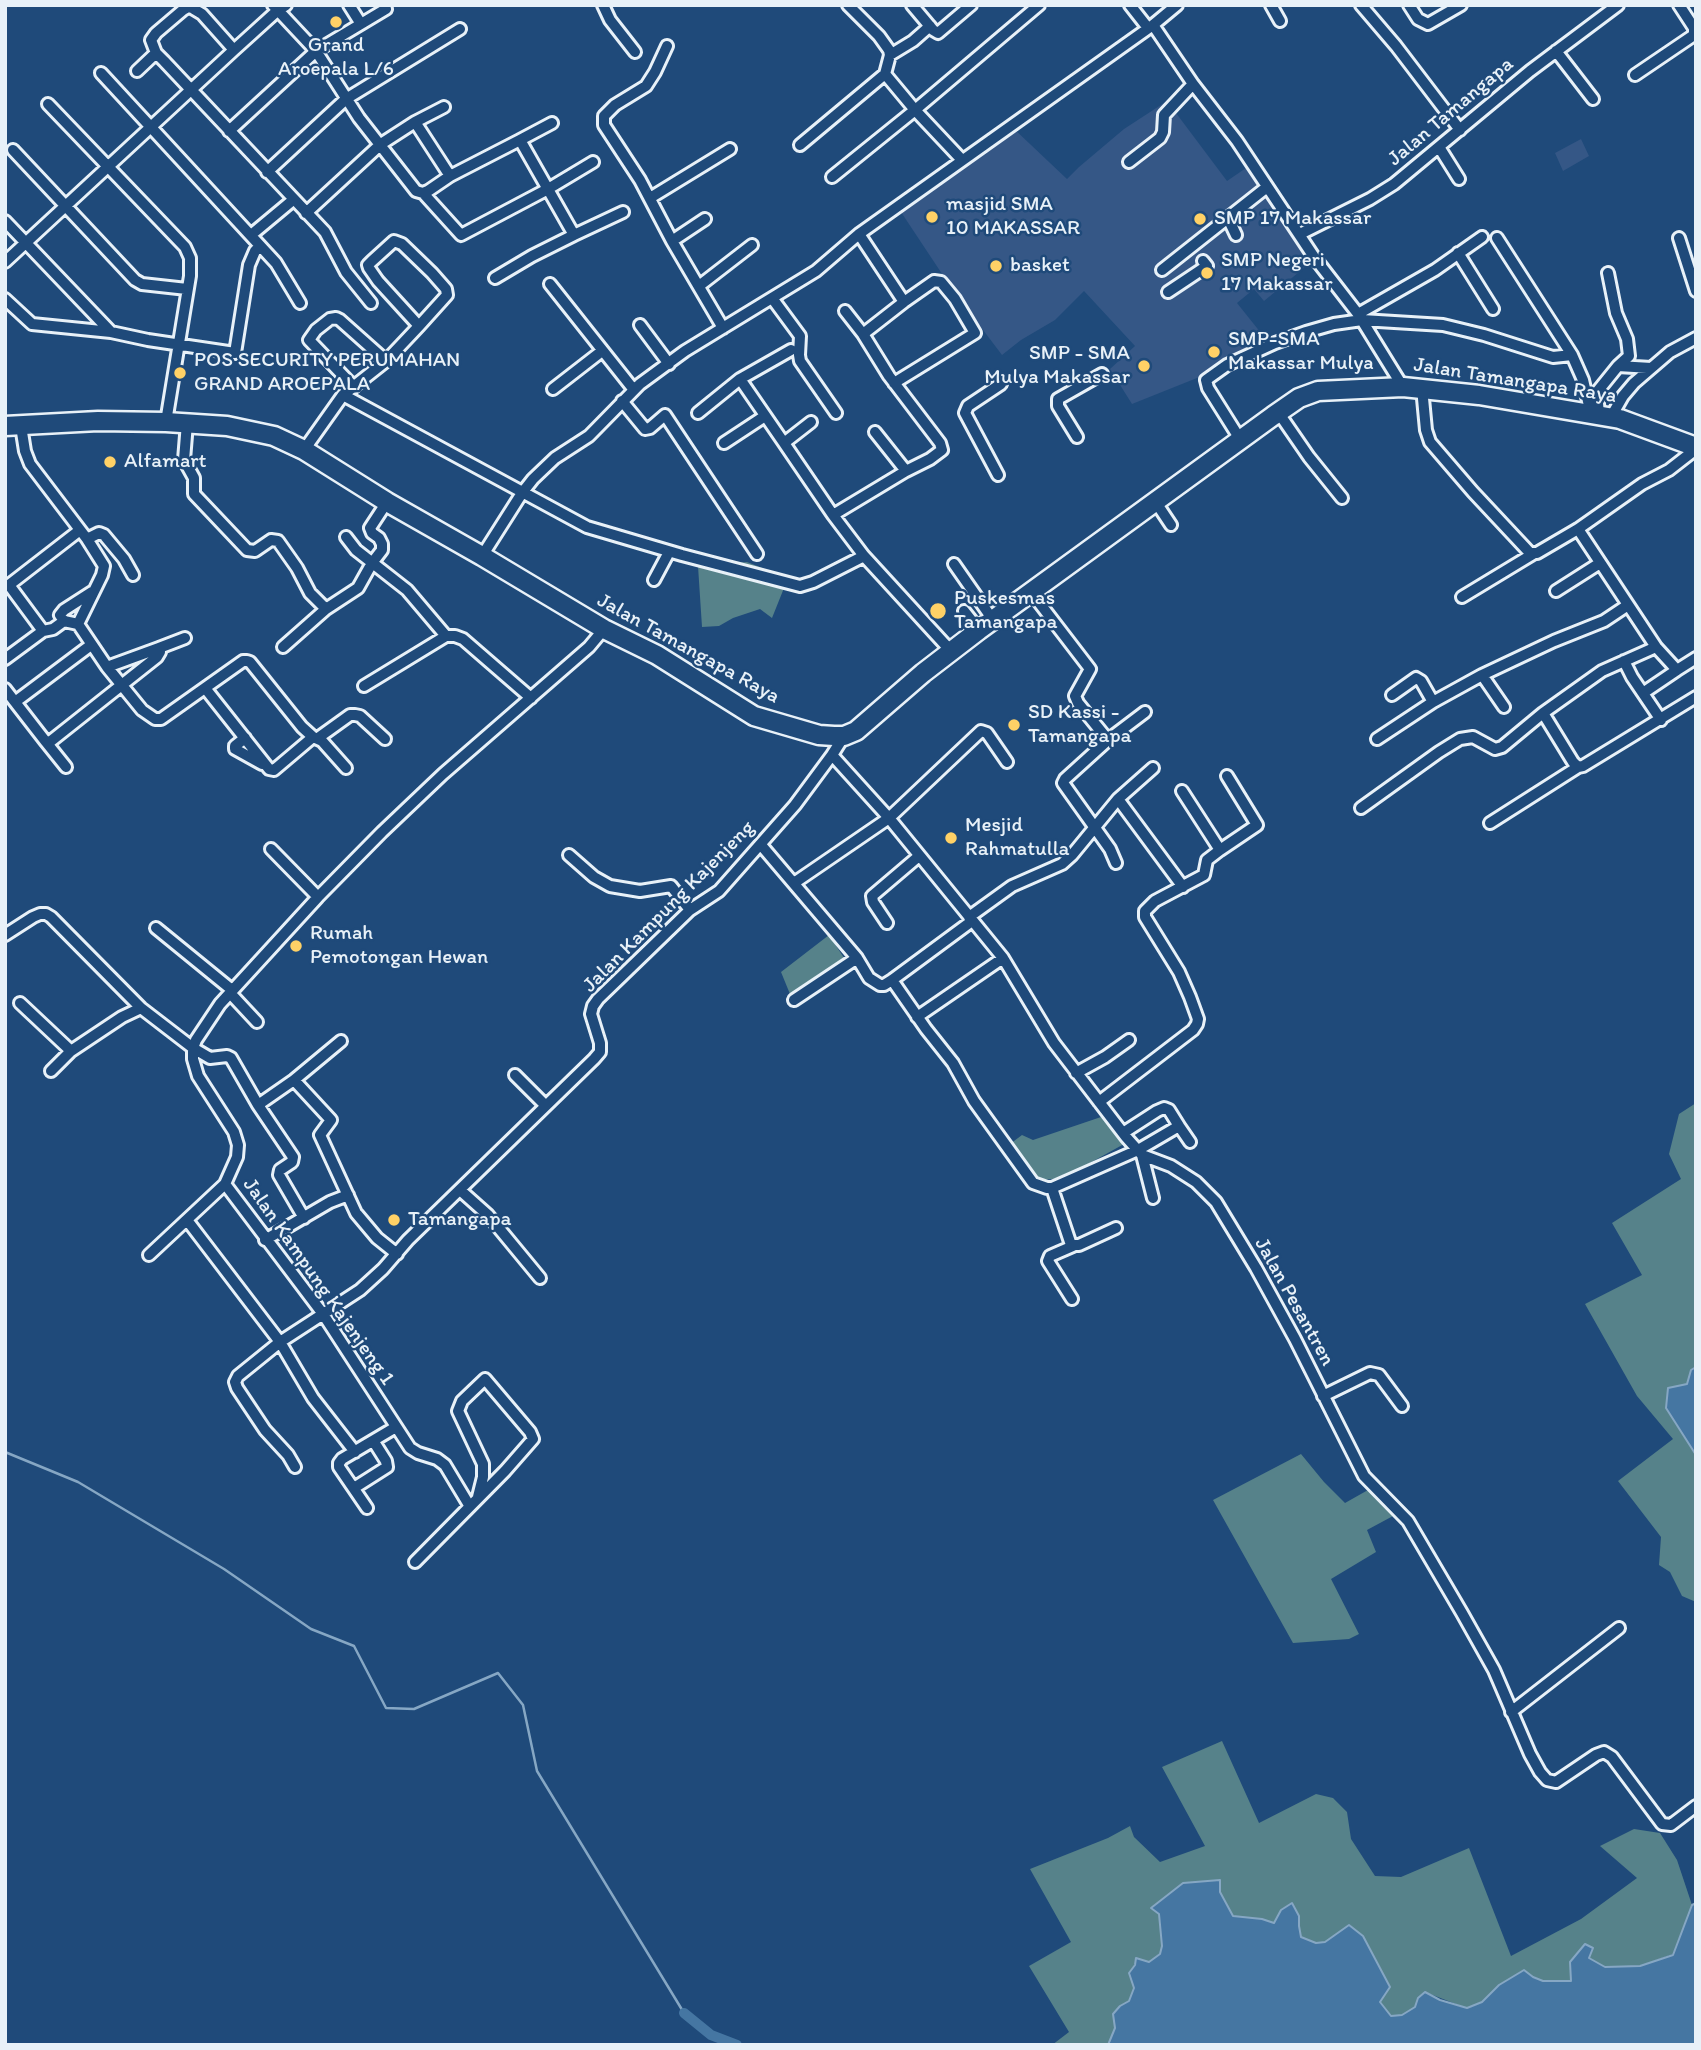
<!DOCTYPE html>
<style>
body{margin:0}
#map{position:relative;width:1701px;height:2050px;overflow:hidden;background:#1f4a7a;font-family:Itim,sans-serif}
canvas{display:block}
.frame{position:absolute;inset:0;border:7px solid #e8f1f8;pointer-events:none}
</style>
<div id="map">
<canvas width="1701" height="2050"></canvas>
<div class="frame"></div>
</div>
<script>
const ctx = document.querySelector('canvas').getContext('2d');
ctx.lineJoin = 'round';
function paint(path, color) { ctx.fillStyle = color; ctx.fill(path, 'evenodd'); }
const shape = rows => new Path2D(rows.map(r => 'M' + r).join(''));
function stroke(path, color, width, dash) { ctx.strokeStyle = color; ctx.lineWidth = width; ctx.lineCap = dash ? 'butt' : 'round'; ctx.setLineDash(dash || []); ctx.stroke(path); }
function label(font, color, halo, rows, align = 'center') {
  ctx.font = font + ' Itim,sans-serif'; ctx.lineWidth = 5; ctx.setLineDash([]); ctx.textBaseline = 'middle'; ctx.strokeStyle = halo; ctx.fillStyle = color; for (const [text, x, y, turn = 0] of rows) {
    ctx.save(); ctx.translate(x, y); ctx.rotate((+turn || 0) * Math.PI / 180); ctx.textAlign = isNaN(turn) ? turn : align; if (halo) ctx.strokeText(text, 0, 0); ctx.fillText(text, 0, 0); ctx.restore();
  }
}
paint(shape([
 [1167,101,1227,181,1246,168,1316,258,1264,301,1254,289,1237,303,1269,343,1197,378,1132,404,1110,369,1135,346,1084,291,1055,320,1021,340,1002,355,952,289,899,209,1012,127,1067,179,1079,167,1124,129],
 [1581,139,1589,156,1563,171,1555,153]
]), '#355786');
paint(shape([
 [747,562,788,578,772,618,760,609,733,618,719,626,702,627,698,566],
 [829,935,848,964,792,999,781,972],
 [1696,1103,1696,1367,1691,1370,1687,1384,1666,1408,1696,1455,1696,1602,1682,1596,1670,1572,1659,1565,1661,1537,1618,1481,1673,1439,1637,1396,1585,1304,1642,1275,1612,1223,1681,1179,1669,1154,1679,1114],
 [1101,1117,1124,1144,1063,1178,1042,1180,1030,1172,1010,1144,1022,1135,1033,1140],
 [1301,1454,1324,1482,1345,1503,1368,1490,1393,1516,1367,1530,1376,1552,1331,1579,1359,1634,1349,1639,1293,1643,1213,1500],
 [1222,1741,1259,1823,1316,1794,1333,1798,1347,1812,1351,1839,1375,1876,1401,1877,1469,1848,1511,1956,1581,1919,1637,1878,1600,1846,1634,1829,1660,1833,1677,1860,1692,1905,1673,1954,1640,1966,1605,1967,1589,1958,1571,1981,1543,1981,1533,1977,1499,1985,1482,2002,1466,2008,1425,1992,1418,1998,1415,2007,1402,2015,1390,2016,1380,2002,1390,1986,1377,1964,1350,1925,1325,1943,1316,1943,1301,1938,1299,1926,1299,1916,1281,1910,1274,1923,1262,1919,1233,1916,1220,1892,1183,1883,1152,1907,1159,1914,1162,1946,1160,1954,1149,1962,1136,1958,1135,1964,1129,1973,1134,1988,1129,2001,1120,2006,1113,2014,1115,2028,1108,2045,1052,2045,1069,2032,1029,1966,1071,1942,1030,1869,1108,1838,1130,1826,1134,1837,1160,1862,1205,1846,1162,1767]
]), '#56828a');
const water = shape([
 [1696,1367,1696,1455,1666,1408,1668,1388,1687,1384,1691,1370,1696,1367],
 [1220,1880,1220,1892,1233,1916,1262,1919,1274,1923,1281,1910,1292,1903,1299,1916,1299,1926,1301,1937,1316,1943,1325,1942,1349,1925,1363,1936,1390,1987,1380,2002,1391,2016,1402,2015,1415,2007,1418,1998,1425,1992,1440,2000,1467,2008,1482,2002,1499,1985,1524,1970,1533,1977,1543,1981,1571,1981,1570,1962,1585,1944,1593,1948,1589,1958,1605,1967,1640,1966,1673,1955,1692,1905,1696,1903,1696,2045,1108,2045,1115,2028,1113,2014,1120,2006,1129,2001,1134,1988,1129,1973,1135,1965,1136,1958,1149,1962,1160,1954,1162,1946,1159,1914,1151,1908,1183,1883,1220,1880]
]);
paint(water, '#4576a2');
stroke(water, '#86a7c4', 2);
stroke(shape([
 [5,1452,78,1482,224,1569,311,1629,354,1646,386,1708,414,1709,498,1673,523,1705,537,1771,684,2013]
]), '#86a7c4', 2.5);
stroke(shape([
 [684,2013,711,2035,737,2045]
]), '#4576a2', 10);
const street = shape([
 [273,5,316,51,359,118,416,191,423,193,428,191,450,176,520,140,574,235,623,212],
 [349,5,361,24],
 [603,5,610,20,635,52],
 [912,5,933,30,938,33,971,5],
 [1130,5,1148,28],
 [1271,5,1280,21],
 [1361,5,1396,46,1460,130],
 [1409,5,1418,19,1428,24,1461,5],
 [1153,25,1193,84,1237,141,1314,257,1358,314,1403,387],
 [667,46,655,72,646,86,615,105,604,116,604,125,640,180,672,241],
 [234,50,202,14,192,8,188,7,183,10,156,33,151,40,156,53,164,61,325,232,346,272,371,303],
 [1556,51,1593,99],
 [890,55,913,41,930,26],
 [137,71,156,53],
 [101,73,276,263,300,303],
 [885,74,915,110,962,160],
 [1635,75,1694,35,1694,28,1679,5],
 [48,104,185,247,190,258,190,276,166,422],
 [415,122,450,176],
 [229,131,316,51,386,9],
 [520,140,552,123],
 [800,145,885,74,890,55,889,50,879,36,848,5],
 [1439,147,1459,179],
 [13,150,135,280,142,284,187,289],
 [1129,162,1160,138,1163,132,1164,115,1193,84],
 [267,172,346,99,460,29],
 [832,177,915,110,1039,5],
 [423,193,461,235,548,189,593,162],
 [650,198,730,149],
 [306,213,381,144,415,122,444,107],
 [1228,218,1236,235],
 [705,219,672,241,723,328],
 [5,221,111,332],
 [859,234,904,302],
 [1300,234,1370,199,1394,184,1530,71,1618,5],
 [251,235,293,200],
 [1497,238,1572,355,1583,380,1591,414],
 [1679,238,1696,291],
 [1458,253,1493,309],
 [5,262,234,50,277,11,286,5],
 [1162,270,1267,187],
 [1608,273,1616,313,1627,339,1629,356,1618,366],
 [495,278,532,256,574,235],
 [550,284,634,390],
 [699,286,752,245],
 [1168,292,1207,266,1203,261],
 [772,298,800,336,799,355,800,361,836,413],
 [5,299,32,324,111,332,148,340,235,353,249,265,255,251,260,246],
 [1358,314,1435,270,1482,237],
 [640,325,669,364],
 [863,334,904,302,934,281,941,282,955,299,975,333,894,383],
 [354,387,309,340,316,330,330,319,336,318,340,320,386,361],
 [1422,388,1426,430,1430,442,1473,492,1530,553,1537,553,1578,529,1642,484,1669,470,1696,449],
 [553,389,602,351],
 [343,395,386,361,419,326,447,295,446,289,432,273,402,244,394,241,372,261,368,265,369,268,378,281,419,326],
 [622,401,645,429,650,428,665,415,757,554],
 [1278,412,1309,457,1342,498],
 [698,413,740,379],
 [1599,415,1597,392,1618,366,1651,368],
 [1611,417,1623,396,1634,383,1670,352,1696,338],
 [811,422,784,443,833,515,864,556,951,651],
 [187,423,184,460,194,478,194,494,247,550,255,551,271,540,278,541,297,568,310,593,326,609],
 [21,426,25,451,30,464,87,539,104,566,102,575,78,624,107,667,142,710,155,719,161,719,243,661,247,661,250,662,302,727,313,737,322,741,346,768],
 [875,432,906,471],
 [1077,437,1058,406,1058,399,1102,374],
 [1240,439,1208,388,1206,380,1227,365,1275,343,1306,332,1334,324,1362,320,1443,325,1484,335,1553,357,1572,355],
 [724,443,765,416],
 [784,443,740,379,791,350],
 [304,450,343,395,587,527,682,555,800,586,813,582,864,556],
 [998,475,965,413,968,406,1001,384],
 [1155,501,1171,525],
 [833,515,906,471,930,459,942,450,940,443,889,376,863,334,845,311],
 [1578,529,1656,647,1677,670,1696,658],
 [346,537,356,550,407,590,446,636,455,636,463,639,531,698],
 [87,539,99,533,104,535,124,559,133,575],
 [482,556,522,493,533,479,555,458,589,436,640,384,685,351,816,271,859,234,1153,25,1177,5],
 [954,564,993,620],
 [654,580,669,552],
 [1556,591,1600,563],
 [1031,592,1090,669,1075,696,1078,703,1108,740,1065,779,1063,783,1110,849,1116,863],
 [1462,597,1533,554],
 [964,611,979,630],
 [64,621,60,615,64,610,92,592],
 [78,624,64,621,53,629,43,631,9,585,80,530],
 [91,645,15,702,46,742,51,741,157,657,160,652,159,648,107,667],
 [283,647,326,609,358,588,372,563,382,550,382,544,379,538,372,533,370,528,387,502],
 [1656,647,1602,671,1543,713,1573,762,1578,767,1583,766,1696,697],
 [159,648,185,638],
 [5,659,43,631],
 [1624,661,1632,677,1661,720],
 [1482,675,1504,707],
 [364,686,446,636],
 [205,688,269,769,274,770,313,737],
 [5,689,15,702],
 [1643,693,1677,670],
 [1392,695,1416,678,1421,681,1433,702],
 [844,736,832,755,889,818,1003,958,1054,1043,1126,1137,1142,1155,1171,1166,1196,1182,1216,1202,1256,1268,1295,1339,1364,1476,1408,1521,1462,1613,1494,1670,1530,1754,1540,1772,1547,1780,1556,1782,1596,1755,1604,1752,1612,1757,1662,1824,1671,1825,1696,1806],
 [245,738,235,746,235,749,262,764],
 [318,738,350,715,355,715,360,716,385,739],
 [1377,739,1433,702,1482,675,1554,641,1604,621,1628,605],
 [1108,740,1145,712],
 [46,742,66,767],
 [1118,799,1153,768],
 [1361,808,1439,752,1460,739,1473,737,1495,749,1502,747,1543,713],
 [1490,823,1578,767],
 [761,845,857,958,869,978,880,985,884,985,892,980,972,921],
 [271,849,318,897],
 [1220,850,1257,825,1227,776],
 [569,855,594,877,610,886,640,891,671,886,690,910],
 [794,883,889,818,981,731,987,733,1007,762],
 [969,917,1012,886,1062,864,1072,855,1118,799,1183,887],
 [887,923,873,902,872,896,919,856],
 [156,928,232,990],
 [5,935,33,917,40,914,46,914,51,917,141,1008,193,1048,210,1058,227,1056,231,1058,258,1105,294,1080,341,1041],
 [892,980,926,1029,953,1063,974,1101,1033,1183,1047,1188,1052,1188,1138,1150,1179,1126,1190,1142],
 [230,993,257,1022],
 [794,1000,857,958],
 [20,1003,71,1051],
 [917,1017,1003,958],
 [51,1071,71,1051,122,1017,141,1008],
 [1076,1073,1105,1057,1129,1040],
 [515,1075,545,1105],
 [294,1080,331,1120,320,1135,356,1213,377,1238,397,1254],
 [1099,1102,1193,1030,1197,1024,1198,1019,1190,997,1179,972,1145,917,1145,911,1155,901,1204,875,1207,860,1220,850,1182,791],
 [258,1105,293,1157,292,1162,280,1170,279,1175,304,1218],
 [1123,1133,1157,1111,1164,1108,1169,1110,1179,1126],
 [1142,1155,1153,1198],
 [225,1184,323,1314,410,1448,418,1453,437,1459,445,1465,469,1505],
 [1052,1188,1071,1245,1079,1245,1116,1228],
 [460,1190,488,1215,540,1278],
 [187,1220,280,1342,313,1398,355,1452],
 [265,1240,330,1202,348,1195],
 [149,1255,225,1184,237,1157,238,1145,234,1132,198,1076,193,1059,193,1048,196,1040,220,1004,318,897,382,832,443,774,589,647,604,629],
 [1072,1299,1048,1261,1050,1256,1073,1246],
 [1323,1396,1370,1373,1379,1375,1402,1406],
 [295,1467,288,1455,265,1430,237,1388,235,1382,238,1376,280,1342,360,1290,383,1269,408,1240,594,1059,600,1052,600,1043,591,1014,593,1006,598,999,690,910,719,891,795,805,832,755],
 [354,1488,387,1467,386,1461,374,1442],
 [367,1508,339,1467,339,1463,342,1459,396,1427],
 [415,1562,505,1471,533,1439,530,1432,485,1379,462,1401,458,1411,483,1464,483,1477,478,1497],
 [1511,1712,1619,1628]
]);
const primary = shape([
 [5,426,98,421,166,422,227,426,274,436,304,450,387,502,482,556,604,629,657,655,754,716,819,735,834,736,844,736,856,731,923,673,979,630,1273,416,1299,398,1318,391,1403,387,1479,395,1620,419,1696,447]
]);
stroke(street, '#e8f1f8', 16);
stroke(primary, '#e8f1f8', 23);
stroke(street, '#1f4a7a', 10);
stroke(primary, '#1f4a7a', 18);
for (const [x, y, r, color] of [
 [336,22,7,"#ffd166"],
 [932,217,7,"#ffd166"],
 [1200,219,7,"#ffd166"],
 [996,266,7,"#ffd166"],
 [1207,273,7,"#ffd166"],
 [1214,352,7,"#ffd166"],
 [1144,366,7,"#ffd166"],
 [180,373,7,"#ffd166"],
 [110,462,7,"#ffd166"],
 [938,611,9,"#ffd166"],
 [1014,725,7,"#ffd166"],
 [951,838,7,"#ffd166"],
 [296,946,7,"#ffd166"],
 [394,1220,7,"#ffd166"]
]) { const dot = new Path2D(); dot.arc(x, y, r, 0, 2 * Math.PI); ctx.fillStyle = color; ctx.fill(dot); stroke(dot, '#1f4a7a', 2.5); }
label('21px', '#e8f1f8', '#1f4a7a', [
 ["Grand",336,46,"center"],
 ["Aroepala L/6",336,70,"center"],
 ["masjid SMA",946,205],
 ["10 MAKASSAR",946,229],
 ["SMP 17 Makassar",1214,219],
 ["SMP Negeri",1221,261],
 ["17 Makassar",1221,285],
 ["basket",1010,266],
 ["SMP-SMA",1228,340],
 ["Makassar Mulya",1228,364],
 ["SMP - SMA",1130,354,"right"],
 ["Mulya Makassar",1130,378,"right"],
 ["POS SECURITY PERUMAHAN",194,361],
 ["GRAND AROEPALA",194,385],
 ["Alfamart",124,462],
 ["Puskesmas",954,599],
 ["Tamangapa",954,623],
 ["SD Kassi -",1028,713],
 ["Tamangapa",1028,737],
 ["Mesjid",965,826],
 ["Rahmatulla",965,850],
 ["Rumah",310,934],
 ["Pemotongan Hewan",310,958],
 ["Tamangapa",408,1220]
], 'left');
label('21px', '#e8f1f8', '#1f4a7a', [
 ["Jalan Tamangapa",1451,112,-40],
 ["Jalan Tamangapa Raya",1515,381,9],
 ["Jalan Tamangapa Raya",688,649,29],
 ["Jalan Kampung Kajenjeng",669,907,-45],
 ["Jalan Kampung Kajenjeng 1",318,1282,55],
 ["Jalan Pesantren",1294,1302,61]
]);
</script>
